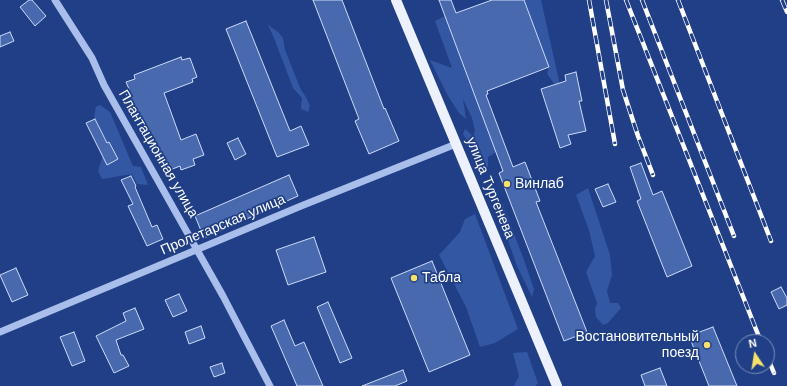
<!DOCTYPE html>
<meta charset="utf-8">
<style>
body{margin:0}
#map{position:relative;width:787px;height:386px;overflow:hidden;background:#203f86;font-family:Arial,sans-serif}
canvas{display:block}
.north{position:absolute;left:735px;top:334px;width:40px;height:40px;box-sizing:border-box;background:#203f86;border:1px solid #798cb6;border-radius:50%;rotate:348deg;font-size:11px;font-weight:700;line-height:16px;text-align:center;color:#fff}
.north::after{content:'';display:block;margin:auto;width:14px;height:18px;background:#f7e16a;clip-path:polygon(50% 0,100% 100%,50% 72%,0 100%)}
</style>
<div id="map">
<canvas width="787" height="386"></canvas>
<div class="north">N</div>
</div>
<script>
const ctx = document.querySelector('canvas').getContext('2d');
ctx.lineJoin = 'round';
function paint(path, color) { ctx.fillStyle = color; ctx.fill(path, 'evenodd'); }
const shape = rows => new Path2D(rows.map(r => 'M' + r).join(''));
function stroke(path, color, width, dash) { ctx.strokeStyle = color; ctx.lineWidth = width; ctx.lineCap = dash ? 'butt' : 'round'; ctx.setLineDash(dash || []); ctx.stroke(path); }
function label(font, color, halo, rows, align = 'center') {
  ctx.font = font + ' Arial,sans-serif'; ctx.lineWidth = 3.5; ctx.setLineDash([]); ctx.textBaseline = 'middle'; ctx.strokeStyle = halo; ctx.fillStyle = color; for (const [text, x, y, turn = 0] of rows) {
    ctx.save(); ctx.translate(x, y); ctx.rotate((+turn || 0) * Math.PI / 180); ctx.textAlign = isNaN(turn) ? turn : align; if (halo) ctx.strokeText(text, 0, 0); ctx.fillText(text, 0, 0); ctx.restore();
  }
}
paint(shape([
 [524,0,541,0,562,94,547,74,549,67],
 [445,16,496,152,488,157,488,168,484,167,463,134,465,129,473,136,475,131,472,118,463,99,466,119,459,113,448,96,430,60,452,68,435,21],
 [268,25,278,32,283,38,285,50,301,90,306,97,310,106,308,112,301,109,302,98,293,88,274,38],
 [100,105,110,112,133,166,141,167,148,185,137,184,132,174,102,179,98,171,107,142,94,116,96,107],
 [588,188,610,255,612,275,607,291,610,303,618,303,621,308,608,323,603,325,596,317,595,309,597,303,586,272,595,256,589,230,576,195],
 [496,200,503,205,524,260,534,289,532,297,517,266,506,235,495,212],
 [475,214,518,329,495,343,480,347,466,307,439,255,460,232,465,219],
 [527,352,538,383,536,386,515,386,514,385,519,376,513,353]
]), '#3457a3');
const building = shape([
 [29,0,32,0,46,16,35,26,20,7,29,0],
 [313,0,342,0,384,109,385,108,399,141,369,154,355,121,359,119,313,0],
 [439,0,451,0,456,13,492,0,524,0,549,67,487,91,488,94,486,95,513,167,525,162,540,201,536,202,587,332,564,341,499,173,503,171,439,0],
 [246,21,290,131,301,126,309,145,277,157,226,29,246,21],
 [10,32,14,41,0,47,0,36,10,32],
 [181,57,182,60,190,58,197,77,192,79,193,82,164,93,181,140,196,134,204,155,193,159,195,165,181,170,180,166,170,170,168,164,164,165,155,142,153,143,150,135,147,136,140,115,137,116,133,105,131,105,125,91,129,89,126,82,135,79,134,75,181,57],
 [576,72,582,101,579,101,586,131,568,135,571,144,560,148,541,89,566,81,565,75,576,72],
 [95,119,107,143,109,142,118,159,107,165,86,123,95,119],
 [238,138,246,154,235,160,227,143,238,138],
 [641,163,653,195,662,191,692,266,667,277,637,201,641,199,630,167,641,163],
 [289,175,298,196,204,238,195,216,289,175],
 [131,176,136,186,135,187,152,227,157,225,163,239,147,246,128,206,133,204,121,180,131,176],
 [608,184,616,202,603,207,595,189,608,184],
 [314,237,326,272,288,285,276,250,314,237],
 [432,261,470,355,429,372,391,278,432,261],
 [16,268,28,295,12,302,0,275,16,268],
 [781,287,787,298,787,305,779,309,771,292,781,287],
 [179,294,187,311,173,317,165,300,179,294],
 [328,302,352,358,340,363,317,307,328,302],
 [135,308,144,329,116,340,121,355,123,355,129,366,114,373,96,336,126,321,123,313,135,308],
 [284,320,295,346,304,342,323,386,297,386,271,326,284,320],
 [201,326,205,338,189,344,185,332,201,326],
 [713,327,737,386,709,386,689,336,713,327],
 [74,332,85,361,72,366,60,337,74,332],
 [222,363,225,373,214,377,210,367,222,363],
 [660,368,667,386,645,386,641,375,660,368],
 [403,370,407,381,395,386,362,386,403,370]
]);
paint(building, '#4969ae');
stroke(building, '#cddbf7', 1);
stroke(shape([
 [55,0,92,58,104,85,223,296,270,386],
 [0,332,301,206,456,144]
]), '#a9beea', 7);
stroke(shape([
 [396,0,557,386]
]), '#edf1fe', 10);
const rail = shape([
 [589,0,615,144],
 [606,0,623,90,638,136,653,175],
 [626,0,761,342],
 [642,0,734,236],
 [678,0,771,241],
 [782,0,787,12],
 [767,356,774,373]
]);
stroke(rail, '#fff', 4.5);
stroke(rail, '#203f86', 3, [9]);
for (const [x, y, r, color] of [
 [507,184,4,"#f7e16a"],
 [414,278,4,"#f7e16a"],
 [707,345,4,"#f7e16a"]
]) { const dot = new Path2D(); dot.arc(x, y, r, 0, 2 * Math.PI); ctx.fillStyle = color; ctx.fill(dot); stroke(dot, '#203f86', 1.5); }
label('14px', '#fff', '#203f86', [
 ["Плантационная улица",158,154,60],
 ["улица Тургенева",490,188,68],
 ["Пролетарская улица",223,225,-23]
]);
label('14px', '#fff', '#203f86', [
 ["Винлаб",515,184],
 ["Табла",422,278],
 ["Востановительный",699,337,"right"],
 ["поезд",699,353,"right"]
], 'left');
</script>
